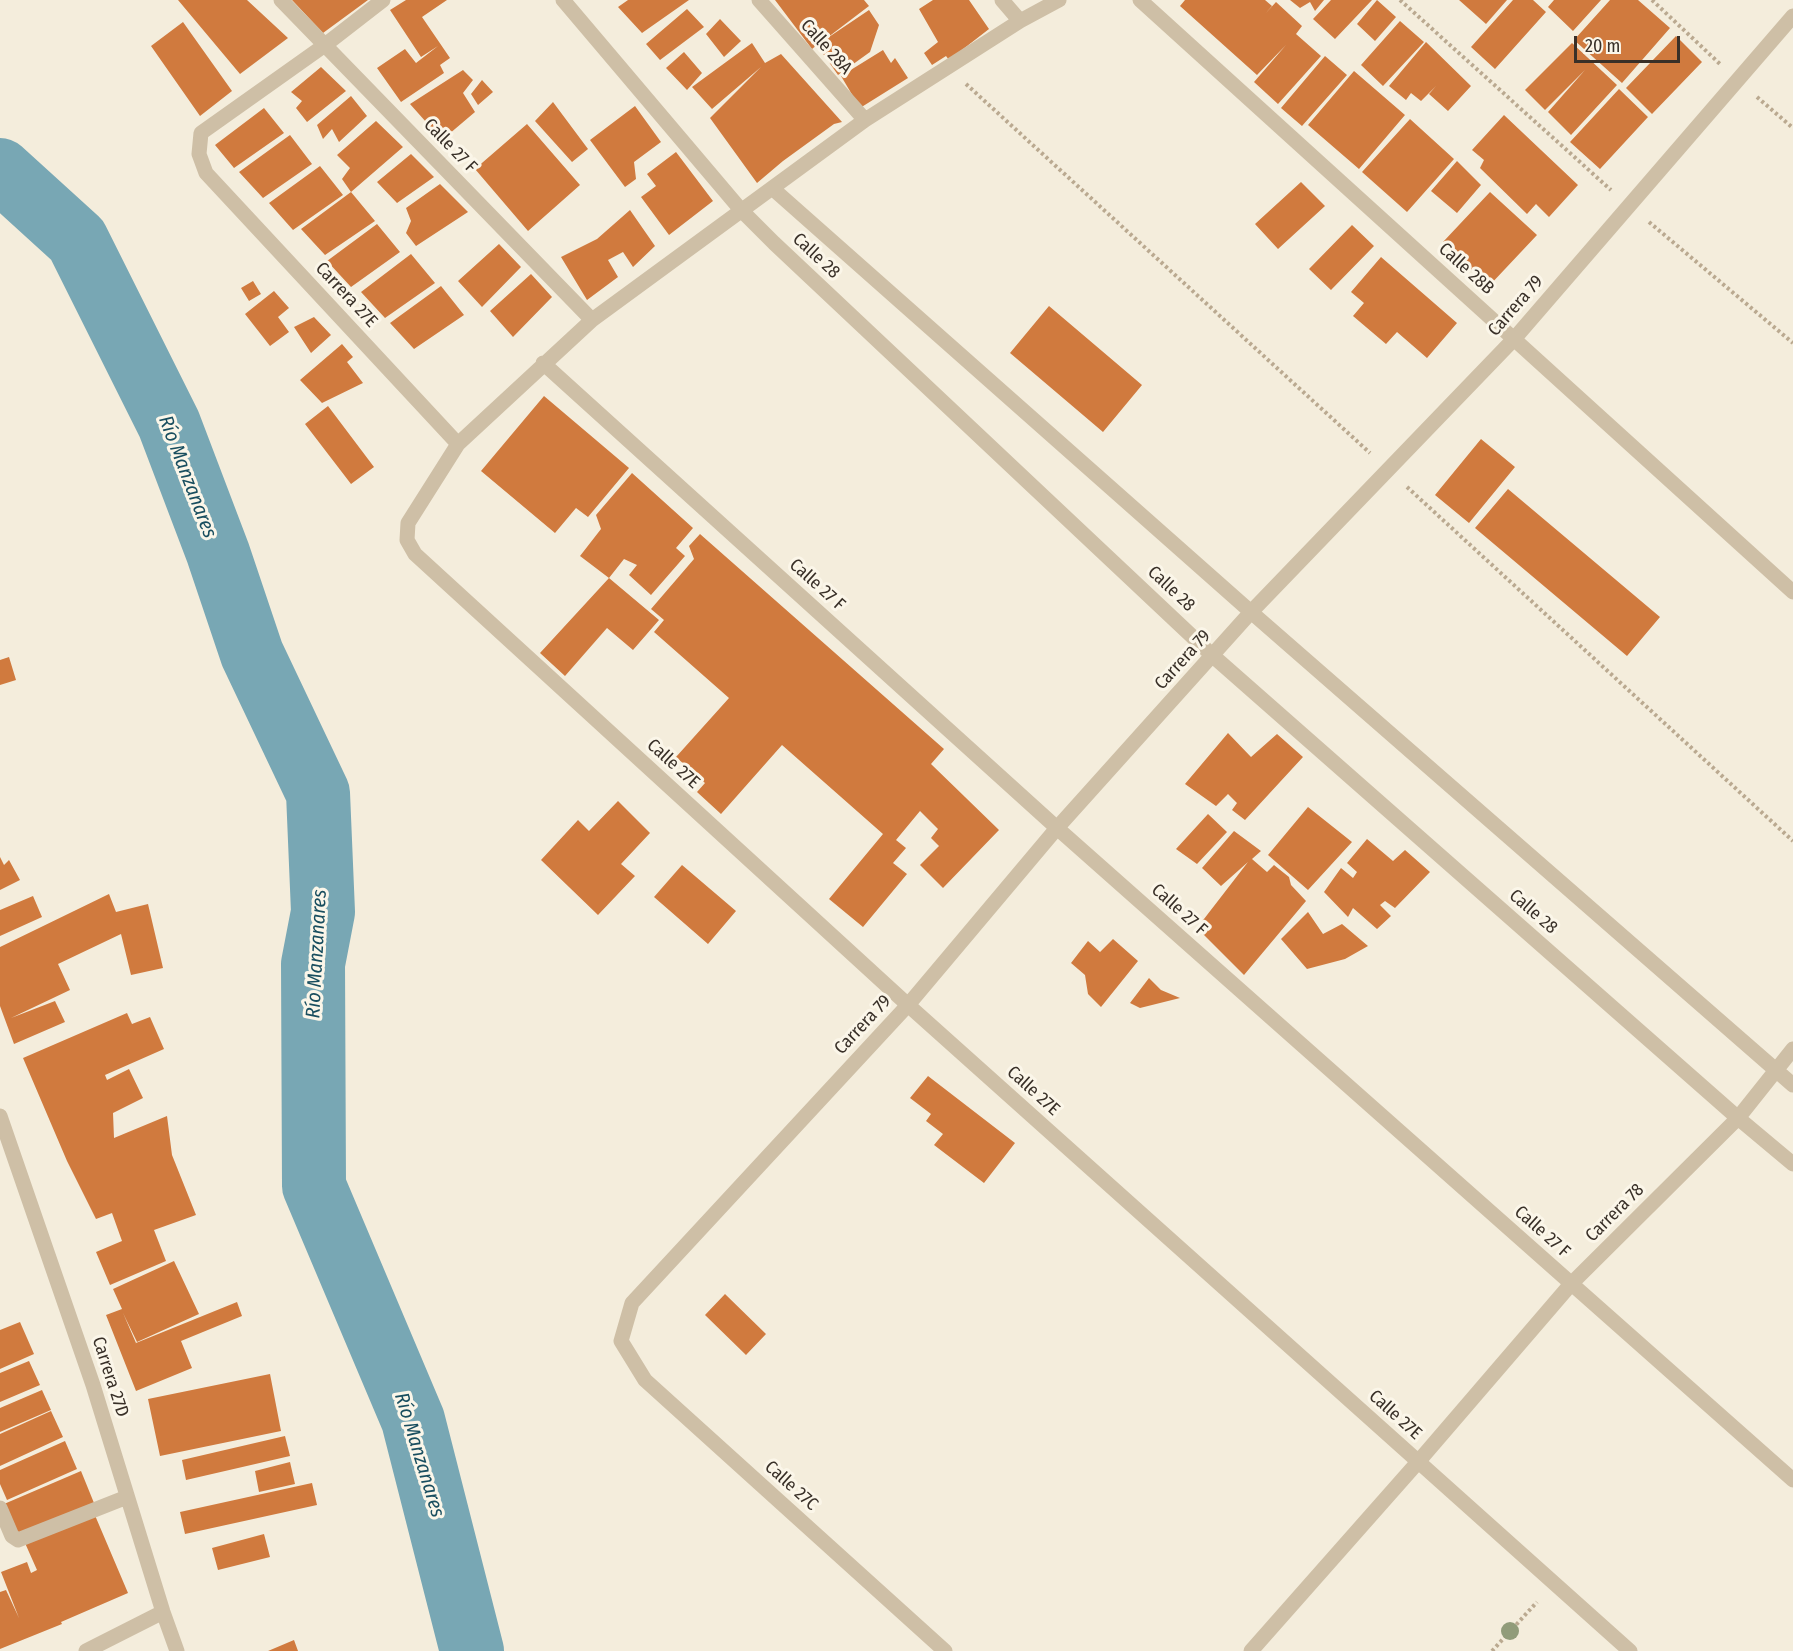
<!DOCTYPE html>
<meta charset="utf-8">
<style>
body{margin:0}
#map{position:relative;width:1793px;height:1651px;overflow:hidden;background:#f4eddc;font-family:"Fira Sans Condensed",sans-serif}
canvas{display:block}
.scale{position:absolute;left:1574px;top:36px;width:106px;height:27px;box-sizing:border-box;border:3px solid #393028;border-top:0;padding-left:8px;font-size:18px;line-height:21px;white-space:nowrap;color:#393028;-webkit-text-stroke:4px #fbf6e9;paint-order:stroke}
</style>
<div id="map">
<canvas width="1793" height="1651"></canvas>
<div class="scale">20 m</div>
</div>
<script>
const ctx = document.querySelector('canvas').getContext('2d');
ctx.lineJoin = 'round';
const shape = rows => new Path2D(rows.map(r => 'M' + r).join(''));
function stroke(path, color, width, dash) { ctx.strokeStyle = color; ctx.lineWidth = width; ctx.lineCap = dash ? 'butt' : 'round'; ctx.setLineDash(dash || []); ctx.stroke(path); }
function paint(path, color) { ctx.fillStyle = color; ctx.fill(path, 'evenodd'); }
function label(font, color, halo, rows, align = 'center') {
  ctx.font = font + ' "Fira Sans Condensed",sans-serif'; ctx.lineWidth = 6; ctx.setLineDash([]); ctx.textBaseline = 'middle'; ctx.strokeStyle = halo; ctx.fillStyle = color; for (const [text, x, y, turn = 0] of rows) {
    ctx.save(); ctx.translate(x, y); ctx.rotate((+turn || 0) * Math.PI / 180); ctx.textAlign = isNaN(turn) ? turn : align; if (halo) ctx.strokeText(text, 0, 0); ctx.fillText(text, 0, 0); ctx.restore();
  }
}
stroke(shape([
 [0,170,77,240,169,424,218,553,252,654,318,793,323,912,313,964,314,1186,413,1420,472,1651]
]), '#78a7b4', 64);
paint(shape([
 [178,0,247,0,288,38,240,74],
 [292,0,368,0,323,33],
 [406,0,447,0,422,17,450,58,440,65,444,73,401,102,377,68,405,49,416,63,438,46,421,57,390,10],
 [628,0,689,0,642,33,618,7],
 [775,0,864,0,869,6,823,41,869,10,879,25,870,52,838,75,817,45,812,49],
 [933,0,969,0,989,29,949,60,946,56,932,65,924,53,938,42,919,9],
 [1185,0,1265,0,1272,6,1265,14,1276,2,1302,26,1296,34,1321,56,1278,104,1254,82,1286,45,1257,75,1180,6],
 [1290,0,1324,0,1315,11,1310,2,1300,8],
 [1331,0,1372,0,1335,39,1313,19],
 [1377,0,1396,17,1375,41,1357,24],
 [1459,0,1507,0,1486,24],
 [1513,0,1533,0,1546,12,1495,69,1471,47],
 [1554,0,1601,0,1573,31,1548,7],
 [1610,0,1638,0,1670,28,1622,83,1574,40],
 [687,9,704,27,660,60,646,44],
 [720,19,741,41,724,57,706,34],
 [1400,21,1424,42,1383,86,1361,65],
 [183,22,232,91,200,116,151,46],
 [1676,36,1702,62,1652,114,1626,88],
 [1426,42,1471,86,1448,111,1429,94,1436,86,1421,101,1411,93,1406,100,1389,86],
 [752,43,765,63,781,54,842,122,834,124,783,161,757,183,710,118,761,67,712,109,692,87],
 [1572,43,1617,85,1571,135,1548,112,1585,70,1545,110,1525,90],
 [883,50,891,63,895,58,908,78,860,108,841,76],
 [684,52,702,73,687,90,666,68],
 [1325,56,1347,75,1302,126,1281,108],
 [321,67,346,91,307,122,296,108,302,101,291,92],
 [463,70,473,80,463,93,475,112,442,140,410,104],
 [1354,71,1405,115,1359,169,1308,125],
 [482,80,493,92,478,105,471,94],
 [1619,89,1648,117,1600,169,1570,142],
 [351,96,367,116,339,142,332,129,323,139,317,125],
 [553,102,588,149,572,162,535,121],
 [635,106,661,142,634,162,636,179,625,187,590,140],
 [264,108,284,133,234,168,215,145],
 [1504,115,1578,185,1549,217,1536,204,1527,214,1480,168,1484,160,1472,150],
 [1410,119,1454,159,1407,212,1362,172],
 [376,121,403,147,351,192,375,221,325,255,301,229,351,192,342,179,350,168,337,155],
 [527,124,580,185,528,231,475,169],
 [290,135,312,164,263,198,239,172],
 [676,152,713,201,669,235,641,197,656,186,647,174],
 [411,154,434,177,397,203,377,182],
 [1457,161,1481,185,1457,213,1431,191],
 [320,166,343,195,293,230,269,203],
 [1301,182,1325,206,1278,249,1255,224],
 [440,184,468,212,416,246,406,233,411,221,406,208],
 [1490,192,1537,235,1489,286,1443,242],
 [630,210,655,246,633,267,623,252,608,260,618,277,587,300,561,257,597,239],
 [377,224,400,252,351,287,327,261],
 [1352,225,1374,246,1331,290,1309,269],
 [499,244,521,267,482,307,458,281],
 [411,254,435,283,385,318,361,292],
 [1381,257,1457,323,1427,358,1397,332,1386,344,1353,316,1364,303,1351,292],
 [531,274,552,297,513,337,490,311],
 [253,281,261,294,249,301,241,288],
 [441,286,464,315,414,349,390,323],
 [274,291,289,308,278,317,289,332,270,346,245,314],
 [1049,306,1142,385,1103,432,1010,353],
 [314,317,331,335,311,353,294,327],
 [342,344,353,357,347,362,363,383,322,403,300,380],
 [544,396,629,468,588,517,576,508,555,533,481,471],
 [328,406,374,467,351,484,305,424],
 [1481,439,1515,467,1469,523,1435,495],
 [632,473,693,528,676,548,685,556,651,595,629,575,637,565,624,559,609,578,580,556,601,529,596,515],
 [1508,489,1660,617,1627,656,1475,528],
 [700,534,944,749,931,764,999,830,943,888,920,865,939,846,931,838,938,829,920,811,896,840,906,848,893,863,907,874,863,927,829,899,883,834,782,745,721,814,697,792,705,783,676,757,729,698,654,632,664,620,651,609,694,559,689,546],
 [609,578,659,620,633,650,607,628,565,676,540,653],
 [9,657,16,680,0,685,0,660],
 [1228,733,1251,757,1277,734,1303,757,1245,820,1232,810,1237,803,1228,794,1216,806,1185,784],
 [618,801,650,833,621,864,635,876,598,915,541,860,578,820,589,831],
 [1308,807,1352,842,1308,890,1268,855],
 [1208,814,1227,832,1197,864,1176,849],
 [1234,831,1261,851,1252,859,1267,872,1274,865,1289,877,1291,885,1306,901,1244,975,1197,928,1248,862,1221,886,1202,868],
 [1367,839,1393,861,1405,850,1430,872,1395,908,1385,901,1380,905,1391,916,1377,929,1353,908,1348,917,1324,892,1341,868,1353,878,1357,872,1347,863],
 [0,857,4,865,9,860,20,880,0,890],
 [682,865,736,911,708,944,654,897],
 [109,894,116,912,148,904,163,968,131,975,121,934,58,964,70,990,11,1018,55,1001,65,1022,14,1044,0,1006,0,947],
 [33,896,42,917,0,936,0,910],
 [1308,912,1323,934,1342,924,1368,946,1345,959,1307,969,1281,939],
 [1113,939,1138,961,1101,1007,1088,994,1085,975,1071,963,1088,941,1100,952],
 [1149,978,1161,990,1180,998,1140,1008,1130,1003],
 [127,1013,132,1024,150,1017,164,1049,105,1075,107,1080,129,1069,143,1098,113,1113,114,1138,167,1116,172,1155,196,1215,154,1230,166,1261,110,1285,96,1252,122,1241,112,1213,96,1219,67,1161,23,1058],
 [928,1076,1015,1143,984,1183,934,1145,943,1134,926,1121,931,1114,910,1098],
 [174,1261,199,1314,137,1342,123,1313,136,1343,131,1345,237,1302,242,1316,181,1341,192,1368,136,1391,106,1315,122,1309,113,1289],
 [725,1294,766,1334,746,1355,705,1315],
 [20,1322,34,1354,0,1369,0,1330],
 [29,1361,40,1385,0,1402,0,1373],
 [270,1374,281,1431,160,1456,148,1399],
 [42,1390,51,1410,0,1432,0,1408],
 [51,1411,63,1437,0,1466,0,1434],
 [285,1436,290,1456,186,1480,182,1460],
 [65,1441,77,1469,7,1500,0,1484,0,1470],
 [290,1462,295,1484,259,1492,255,1471],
 [81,1471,94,1503,17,1536,4,1504],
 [312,1483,317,1505,185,1534,180,1512],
 [94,1513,128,1593,61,1622,62,1624,0,1649,0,1592,6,1590,19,1618,1,1572,27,1562,31,1573,37,1570,25,1543],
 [264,1534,270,1557,218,1570,212,1548],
 [294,1640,298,1651,268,1651]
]), '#d07a3e');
stroke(shape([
 [1400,0,1611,190],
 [1652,0,1720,64],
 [966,84,1370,453],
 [1757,97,1793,128],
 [1649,222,1793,343],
 [1407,487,1793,841],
 [1492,1651,1537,1602]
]), '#baa990', 4, [3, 3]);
stroke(shape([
 [281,0,592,320],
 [383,0,325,45,201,133,199,154,206,173,458,444],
 [563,0,741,210,774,243,1213,656,1738,1118,1793,1164],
 [759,0,865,120],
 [1002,0,1020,21],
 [1059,0,1020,21,865,120,592,320,458,444,408,523,407,540,415,554,908,1005,1630,1651],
 [1140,0,1793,592],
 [772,188,1251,612,1793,1085],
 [543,363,1057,828,1793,1480],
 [0,1116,93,1385,163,1612,177,1651],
 [0,1508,12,1536,18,1540,127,1497],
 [86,1651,163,1612],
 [945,1651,645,1380,621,1341,632,1303,908,1005,1057,828,1251,612,1514,339,1793,16],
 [1251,1651,1418,1462,1571,1284,1738,1118,1793,1049]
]), '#cebfa6', 15);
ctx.fillStyle = '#919c7a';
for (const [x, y] of [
 [1510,1631]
]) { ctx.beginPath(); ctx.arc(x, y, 9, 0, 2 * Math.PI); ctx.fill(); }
label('18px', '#393028', '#fbf6e9', [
 ["Calle 28A",826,47,48],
 ["Calle 27 F",450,146,46],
 ["Calle 28",816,256,43],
 ["Calle 28B",1466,269,42],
 ["Carrera 27E",346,295,47],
 ["Carrera 79",1516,306,-49],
 ["Calle 27 F",817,585,42],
 ["Calle 28",1171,589,43],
 ["Carrera 79",1183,660,-48],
 ["Calle 27E",673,764,42],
 ["Calle 27 F",1179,910,42],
 ["Calle 28",1533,912,41],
 ["Carrera 79",863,1025,-47],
 ["Calle 27E",1033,1091,42],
 ["Carrera 78",1615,1213,-45],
 ["Calle 27 F",1542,1232,42],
 ["Carrera 27D",110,1377,72],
 ["Calle 27E",1395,1415,42],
 ["Calle 27C",791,1486,42]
]);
label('italic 20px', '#194e5f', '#fbf6e9', [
 ["Río Manzanares",187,477,69],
 ["Río Manzanares",317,954,-87],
 ["Río Manzanares",419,1455,73]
]);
</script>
